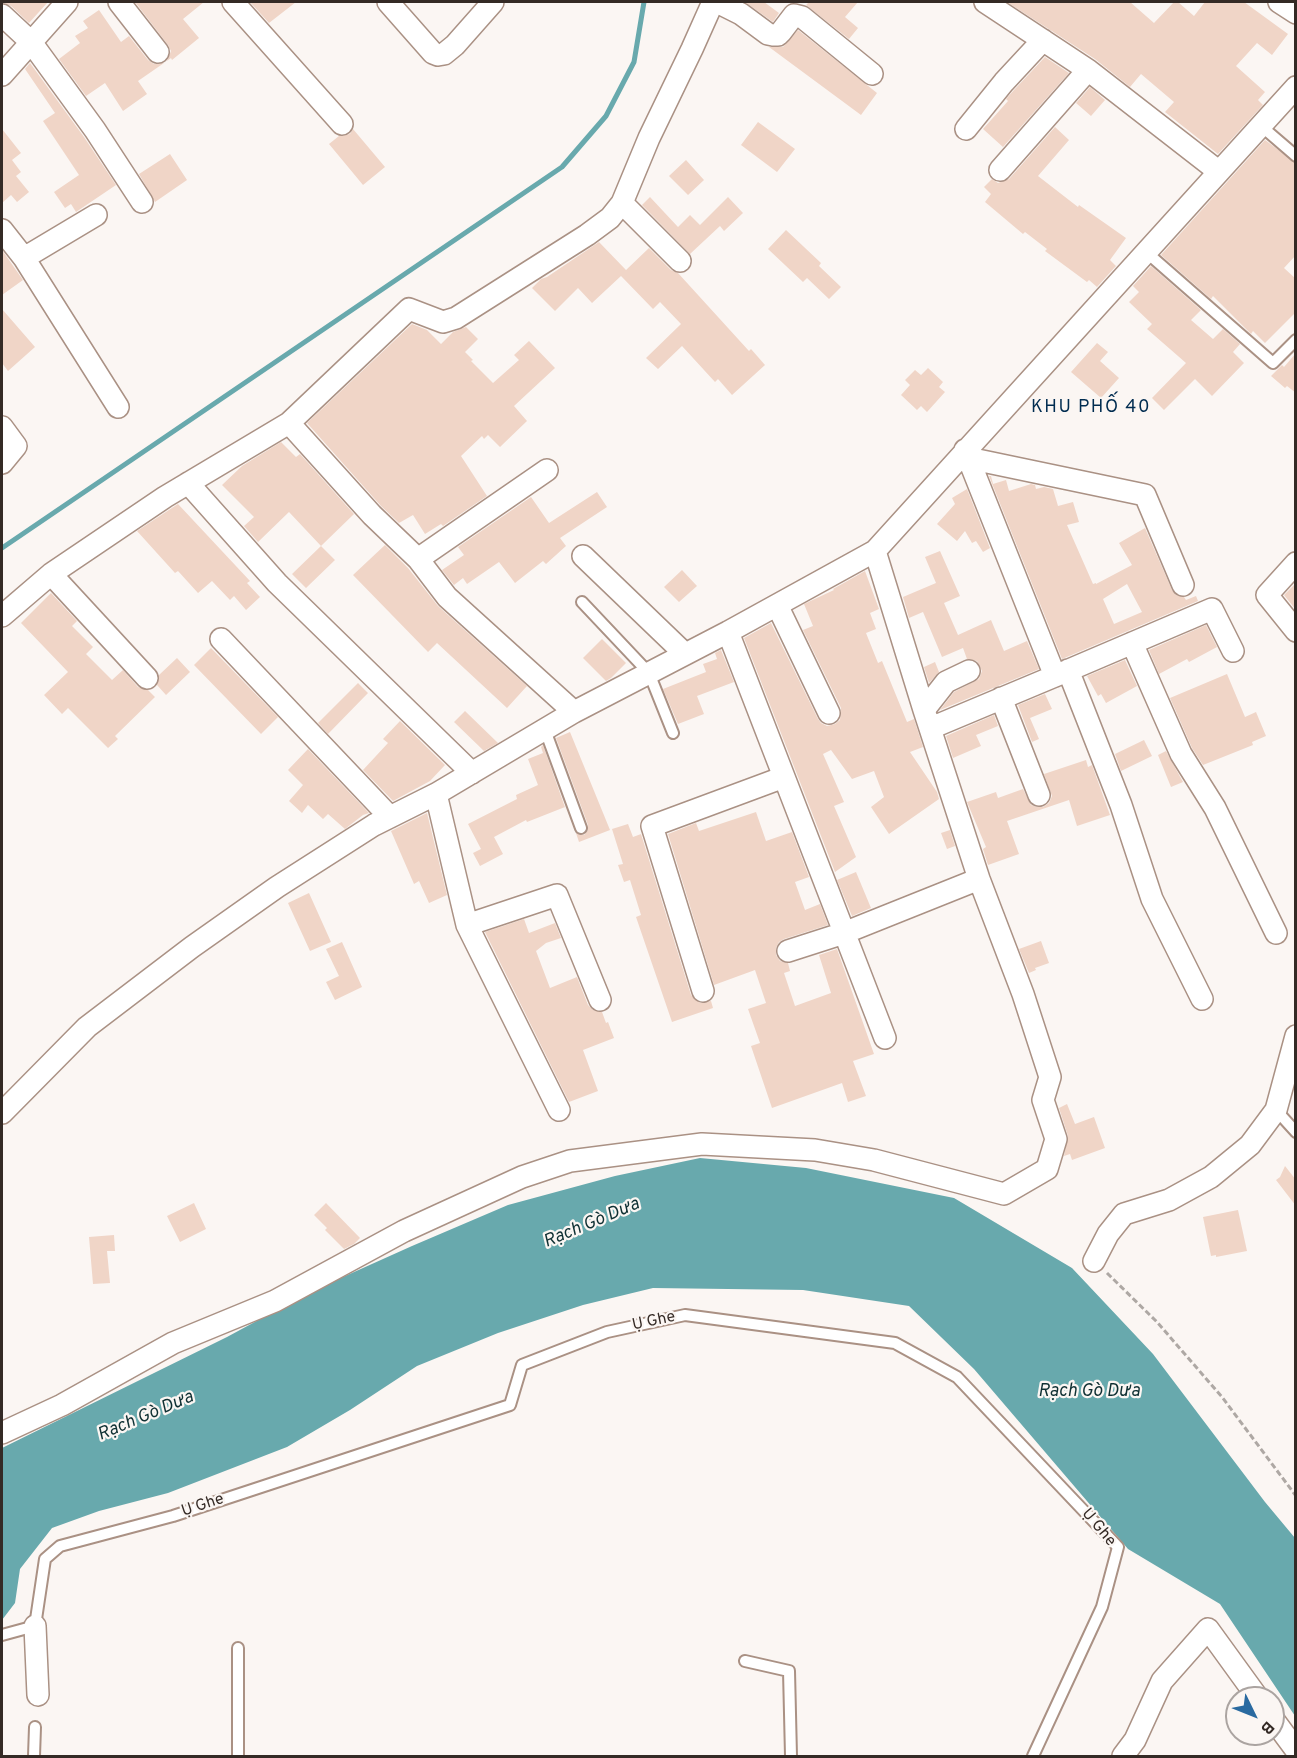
<!DOCTYPE html>
<meta charset="utf-8">
<style>
body{margin:0}
#map{position:relative;width:1297px;height:1758px;overflow:hidden;background:#fbf6f3;font-family:Overpass,sans-serif}
canvas{display:block}
.frame{position:absolute;inset:0;border:3px solid #342a25;pointer-events:none}
.north{position:absolute;left:1225px;top:1686px;width:60px;height:60px;box-sizing:border-box;background:#fbf6f3;border:2px solid #aba4a1;border-radius:50%;rotate:133deg;font-size:16px;font-weight:700;line-height:24px;text-align:center;color:#342a25}
.north::after{content:'';display:block;margin:auto;width:21px;height:27px;background:#2a6aa0;clip-path:polygon(50% 0,100% 100%,50% 72%,0 100%)}
</style>
<div id="map">
<canvas width="1297" height="1758"></canvas>
<div class="frame"></div>
<div class="north">B</div>
</div>
<script>
const ctx = document.querySelector('canvas').getContext('2d');
ctx.lineJoin = 'round';
function paint(path, color) { ctx.fillStyle = color; ctx.fill(path, 'evenodd'); }
const shape = rows => new Path2D(rows.map(r => 'M' + r).join(''));
function stroke(path, color, width, dash) { ctx.strokeStyle = color; ctx.lineWidth = width; ctx.lineCap = dash ? 'butt' : 'round'; ctx.setLineDash(dash || []); ctx.stroke(path); }
function label(font, color, halo, rows, align = 'center') {
  ctx.font = font + ' Overpass,sans-serif'; ctx.lineWidth = 4.5; ctx.setLineDash([]); ctx.textBaseline = 'middle'; ctx.strokeStyle = halo; ctx.fillStyle = color; for (const [text, x, y, turn = 0] of rows) {
    ctx.save(); ctx.translate(x, y); ctx.rotate((+turn || 0) * Math.PI / 180); ctx.textAlign = isNaN(turn) ? turn : align; if (halo) ctx.strokeText(text, 0, 0); ctx.fillText(text, 0, 0); ctx.restore();
  }
}
paint(shape([
 [700,1158,806,1168,954,1198,1072,1268,1153,1354,1265,1502,1295,1538,1295,1716,1220,1604,1128,1549,974,1369,909,1306,803,1290,653,1288,583,1305,498,1333,417,1366,350,1410,287,1447,168,1493,99,1511,52,1528,20,1569,15,1603,2,1620,2,1448,227,1337,314,1290,412,1246,508,1205,615,1176]
]), '#68a9ad');
stroke(shape([
 [2,548,562,167,606,116,634,62,644,2]
]), '#68a9ad', 5);
paint(shape([
 [2,2,48,2,29,23,11,6],
 [135,2,204,2,183,19,199,38,172,60,171,58,167,61,171,51,168,45],
 [250,2,296,2,269,23],
 [745,2,764,2,779,13,773,22],
 [809,2,858,2,845,17,858,28,849,39,806,5],
 [1007,2,1130,2,1154,23,1174,2,1178,2,1194,16,1205,2,1244,2,1288,34,1272,55,1257,43,1236,66,1265,92,1258,100,1263,105,1218,154,1165,112,1174,102,1141,74,1130,87,1095,59],
 [99,10,121,42,129,36,148,60,154,64,164,63,138,81,147,94,123,111,105,83,86,96,59,59,80,43,75,36,88,28,83,21],
 [798,30,877,93,861,115,769,47,783,47],
 [1045,57,1069,73,1003,147,983,129,1008,101,1006,99,1014,90],
 [30,63,84,137,116,185,76,212,71,204,65,208,54,192,79,175,43,121,55,113,25,69],
 [1090,87,1105,100,1091,116,1076,103],
 [758,122,795,149,777,172,741,145],
 [1055,127,1069,140,1038,176,1078,207,1079,205,1126,238,1110,260,1116,266,1097,287,1089,280,1087,282,1045,251,1047,249,1025,232,1023,234,985,202,991,194,984,187,992,179,998,183,1009,179],
 [2,129,21,153,12,160,21,172,16,176,29,192,17,202,11,195,2,203],
 [353,129,385,167,363,185,329,144,339,136,350,134],
 [1265,140,1296,163,1296,255,1284,268,1296,279,1296,312,1265,343,1253,331,1251,334,1213,296,1211,299,1161,255],
 [170,154,187,180,155,202,139,174],
 [686,160,704,180,688,195,669,176],
 [650,197,678,227,690,215,700,225,728,197,743,213,724,231,720,226,690,254,642,205],
 [786,230,821,263,819,266,841,287,829,299,807,278,803,282,768,249],
 [599,242,626,270,649,248,671,270,678,273,749,351,751,349,765,365,732,395,718,379,715,382,682,346,658,369,646,358,681,324,660,302,653,309,621,276,592,303,578,288,555,311,532,288,541,279,547,277],
 [2,250,23,280,2,295],
 [1151,266,1201,310,1191,320,1213,339,1223,329,1240,344,1233,352,1244,363,1212,396,1195,379,1164,410,1152,398,1186,363,1147,329,1152,324,1129,302,1139,292,1133,286],
 [2,309,35,347,8,371,2,363],
 [412,324,427,330,441,344,453,332,466,327,478,339,465,352,473,360,471,361,493,383,519,360,514,355,529,341,555,368,514,406,527,421,500,447,488,435,484,439,482,436,461,456,487,496,443,526,441,524,425,534,413,515,399,523,381,506,307,423],
 [1097,343,1108,352,1100,361,1119,378,1101,398,1071,372],
 [1296,353,1296,393,1287,386,1285,388,1271,376,1282,365,1284,367],
 [928,368,943,382,939,387,945,392,927,412,921,406,917,410,901,395,910,385,905,380,915,370,921,375],
 [281,442,296,457,300,454,354,514,321,546,289,512,258,542,244,526,254,517,222,485,242,466],
 [989,476,991,476,993,484,1006,480,1009,491,1031,484,1035,485,1036,489,1044,487,1053,489,1058,506,1073,502,1079,522,1067,525,1093,584,1096,583,1096,584,1132,565,1119,543,1145,528,1172,590,1176,595,1184,597,1186,600,1196,596,1198,601,1062,659],
 [1127,584,1142,612,1114,624,1103,599],
 [967,489,990,548,983,552,976,541,972,543,965,531,957,541,937,524,955,504,952,498],
 [597,492,607,507,560,538,566,546,546,564,543,561,515,583,499,562,467,584,463,578,454,585,442,570,464,555,458,547,531,497,549,523],
 [178,504,250,581,247,583,260,597,246,610,234,596,230,600,212,581,198,593,178,571,175,573,137,531],
 [385,545,408,568,438,606,527,686,507,708,437,643,428,652,353,575],
 [321,546,335,560,306,588,292,574],
 [940,551,960,596,944,603,958,635,991,620,1004,651,1027,641,1039,669,940,710,954,692,979,679,982,671,977,661,967,659,963,648,942,657,923,612,909,618,903,597,936,583,925,557],
 [682,570,697,586,679,602,664,587],
 [865,571,879,609,870,613,876,629,866,633,878,663,882,661,907,722,914,719,923,747,910,752,937,792,939,799,889,834,871,807,884,797,874,771,852,779,831,750,823,754,844,802,834,806,856,857,835,872,744,638,771,623,818,719,821,723,827,726,835,724,840,720,841,708,803,630,813,626,804,604,834,590,833,589],
 [1296,583,1296,610,1284,595],
 [51,593,77,621,72,626,93,647,86,654,112,680,123,670,138,687,148,690,155,697,115,736,118,739,108,748,68,708,62,714,44,695,68,672,21,623],
 [1206,625,1217,647,1189,662,1187,659,1159,674,1149,650],
 [602,639,626,663,611,678,606,681,583,658],
 [211,648,278,717,261,734,194,665],
 [721,650,734,682,697,696,704,714,678,724,663,689,706,672,703,664,717,659,715,653],
 [177,658,190,672,166,695,157,685,159,675],
 [1125,660,1137,686,1106,703,1101,694,1098,696,1087,676],
 [935,662,939,672,929,683,924,667],
 [1227,674,1245,717,1256,712,1266,736,1252,742,1253,745,1203,765,1192,748,1170,698],
 [358,683,368,693,328,734,318,723],
 [1045,694,1052,709,1030,718,1039,739,1032,742,1018,705],
 [465,711,498,743,484,751,454,722],
 [994,715,998,726,976,735,981,746,953,758,946,736],
 [400,721,445,765,430,781,393,801,363,770,388,743,383,739],
 [570,732,610,830,579,842,576,833,584,835,588,830,588,825,556,738],
 [1144,740,1152,756,1121,771,1115,754],
 [543,745,567,813,565,807,527,822,526,820,494,837,503,854,480,866,473,853,481,849,468,824,517,799,516,795,538,785,528,759,543,753,541,747],
 [308,749,369,813,363,815,345,829,328,814,323,819,308,805,302,813,289,801,303,785,288,770],
 [1166,751,1183,782,1171,787,1158,755],
 [1086,760,1088,767,1092,765,1110,815,1077,826,1069,800,1007,821,1019,854,988,865,983,849,986,847,967,802,996,792,998,798,1023,789,1031,805,1037,807,1043,807,1049,803,1052,796,1044,774],
 [756,812,766,841,792,832,809,877,795,882,805,910,820,904,828,925,784,939,779,942,776,948,776,955,780,961,788,963,790,971,784,973,795,1006,831,993,819,955,837,949,874,1054,853,1061,866,1096,848,1102,842,1083,772,1108,751,1046,760,1043,748,1009,766,1003,755,970,714,985,668,834,696,823,699,831],
 [427,813,447,895,429,903,419,881,414,884,391,831],
 [628,824,633,837,641,834,691,995,700,1003,711,1001,713,1008,672,1022,636,917,641,915,630,880,624,882,618,865,623,864,612,829],
 [950,830,955,846,947,849,941,833],
 [856,872,871,908,852,916,837,880],
 [309,893,331,942,310,951,288,903],
 [524,919,529,933,555,923,561,938,546,943,536,951,550,988,577,977,588,1005,593,1010,602,1012,606,1023,608,1022,614,1038,583,1050,598,1091,569,1102,485,932],
 [1041,941,1049,963,1035,968,1036,970,1029,973,1019,949],
 [342,942,362,987,335,1000,326,982,339,976,326,949],
 [1067,1104,1075,1124,1094,1117,1105,1148,1072,1160,1070,1154,1064,1156,1068,1136,1059,1108],
 [1285,1166,1296,1180,1296,1206,1276,1180,1280,1177],
 [194,1203,206,1229,180,1242,167,1216],
 [326,1203,360,1238,354,1244,344,1249,325,1230,327,1228,314,1215],
 [1238,1210,1247,1251,1216,1257,1216,1255,1211,1256,1203,1217],
 [114,1235,115,1251,107,1251,110,1283,93,1284,89,1237]
]), '#f0d5c7');
const service = shape([
 [1260,125,1296,156],
 [1145,251,1273,363,1296,340],
 [582,602,649,673,673,733],
 [545,730,581,828],
 [1276,1110,1296,1132],
 [2,1635,35,1626,45,1559,60,1546,173,1516,510,1405,522,1365,607,1332,685,1315,895,1343,957,1377,1118,1547,1102,1607,1033,1756],
 [238,1648,238,1756],
 [745,1661,789,1671,791,1756],
 [34,1756,35,1727]
]);
const minor = shape([
 [119,2,158,52],
 [233,2,342,124],
 [388,2,433,53,438,55,444,54,455,45,493,2],
 [717,2,741,14,768,34,773,35,778,35,781,32,794,15,802,17,872,74],
 [985,2,1088,70,1218,171],
 [1279,2,1296,13],
 [2,15,31,42,95,130,142,202],
 [2,75,67,2],
 [966,129,1004,82,1043,40],
 [1000,170,1088,70],
 [622,203,680,261],
 [2,230,24,258,118,407],
 [24,258,96,215],
 [289,423,372,515,418,559,447,597,574,712],
 [2,427,16,446,2,463],
 [965,450,1055,676,1212,609,1233,651],
 [968,458,1145,495,1183,585],
 [188,483,277,583,472,773],
 [583,556,685,654],
 [418,559,547,470],
 [1296,563,1267,595,1296,631],
 [51,574,147,678],
 [777,605,829,713],
 [2,616,51,574,165,497,289,423,409,309,443,322,456,318,587,235,610,218,622,203,649,138,692,49,713,2],
 [728,632,885,1038],
 [221,639,390,817],
 [1132,643,1181,754,1215,808,1276,933],
 [1068,670,1121,805,1152,899,1202,999],
 [1001,698,1039,795],
 [924,710,946,682,969,671],
 [931,728,1055,676],
 [436,794,467,925,559,1110],
 [467,925,557,895,600,1000],
 [788,951,844,933,979,879],
 [703,991,652,826,784,777],
 [2,1113,87,1027,192,947,277,887,374,825,436,794,574,712,728,632,875,551,1296,87],
 [1094,1261,1108,1234,1124,1214,1169,1200,1211,1177,1250,1145,1276,1110,1296,1036],
 [2,1433,62,1405,173,1343,275,1301,404,1231,522,1177,570,1161,702,1144,815,1150,874,1160,1004,1194,1047,1169,1056,1139,1043,1100,1050,1077,1023,994,979,879,924,710,875,551],
 [35,1626,38,1695],
 [1273,1719,1296,1750],
 [1123,1756,1135,1740,1162,1681,1208,1629,1258,1698]
]);
stroke(service, '#aa9184', 14);
stroke(minor, '#aa9184', 24);
stroke(shape([
 [1107,1273,1157,1322,1222,1397,1296,1496]
]), '#aea8a4', 3, [6, 3]);
stroke(service, '#fff', 10);
stroke(minor, '#fff', 21);
label('16px', '#342a25', '#fbf6f3', [
 ["Ụ Ghe",654,1322,-12],
 ["Ụ Ghe",203,1506,-18],
 ["Ụ Ghe",1098,1528,50]
]);
ctx.letterSpacing = '1.5px';
label('18px', '#002c50', '#fbf6f3', [
 ["KHU PHỐ 40",1091,408]
]);
ctx.letterSpacing = '0px';
label('italic 18px', '#0f3033', '#fbf6f3', [
 ["Rạch Gò Dưa",592,1224,-23],
 ["Rạch Gò Dưa",1089,1392],
 ["Rạch Gò Dưa",146,1417,-23]
]);
</script>
